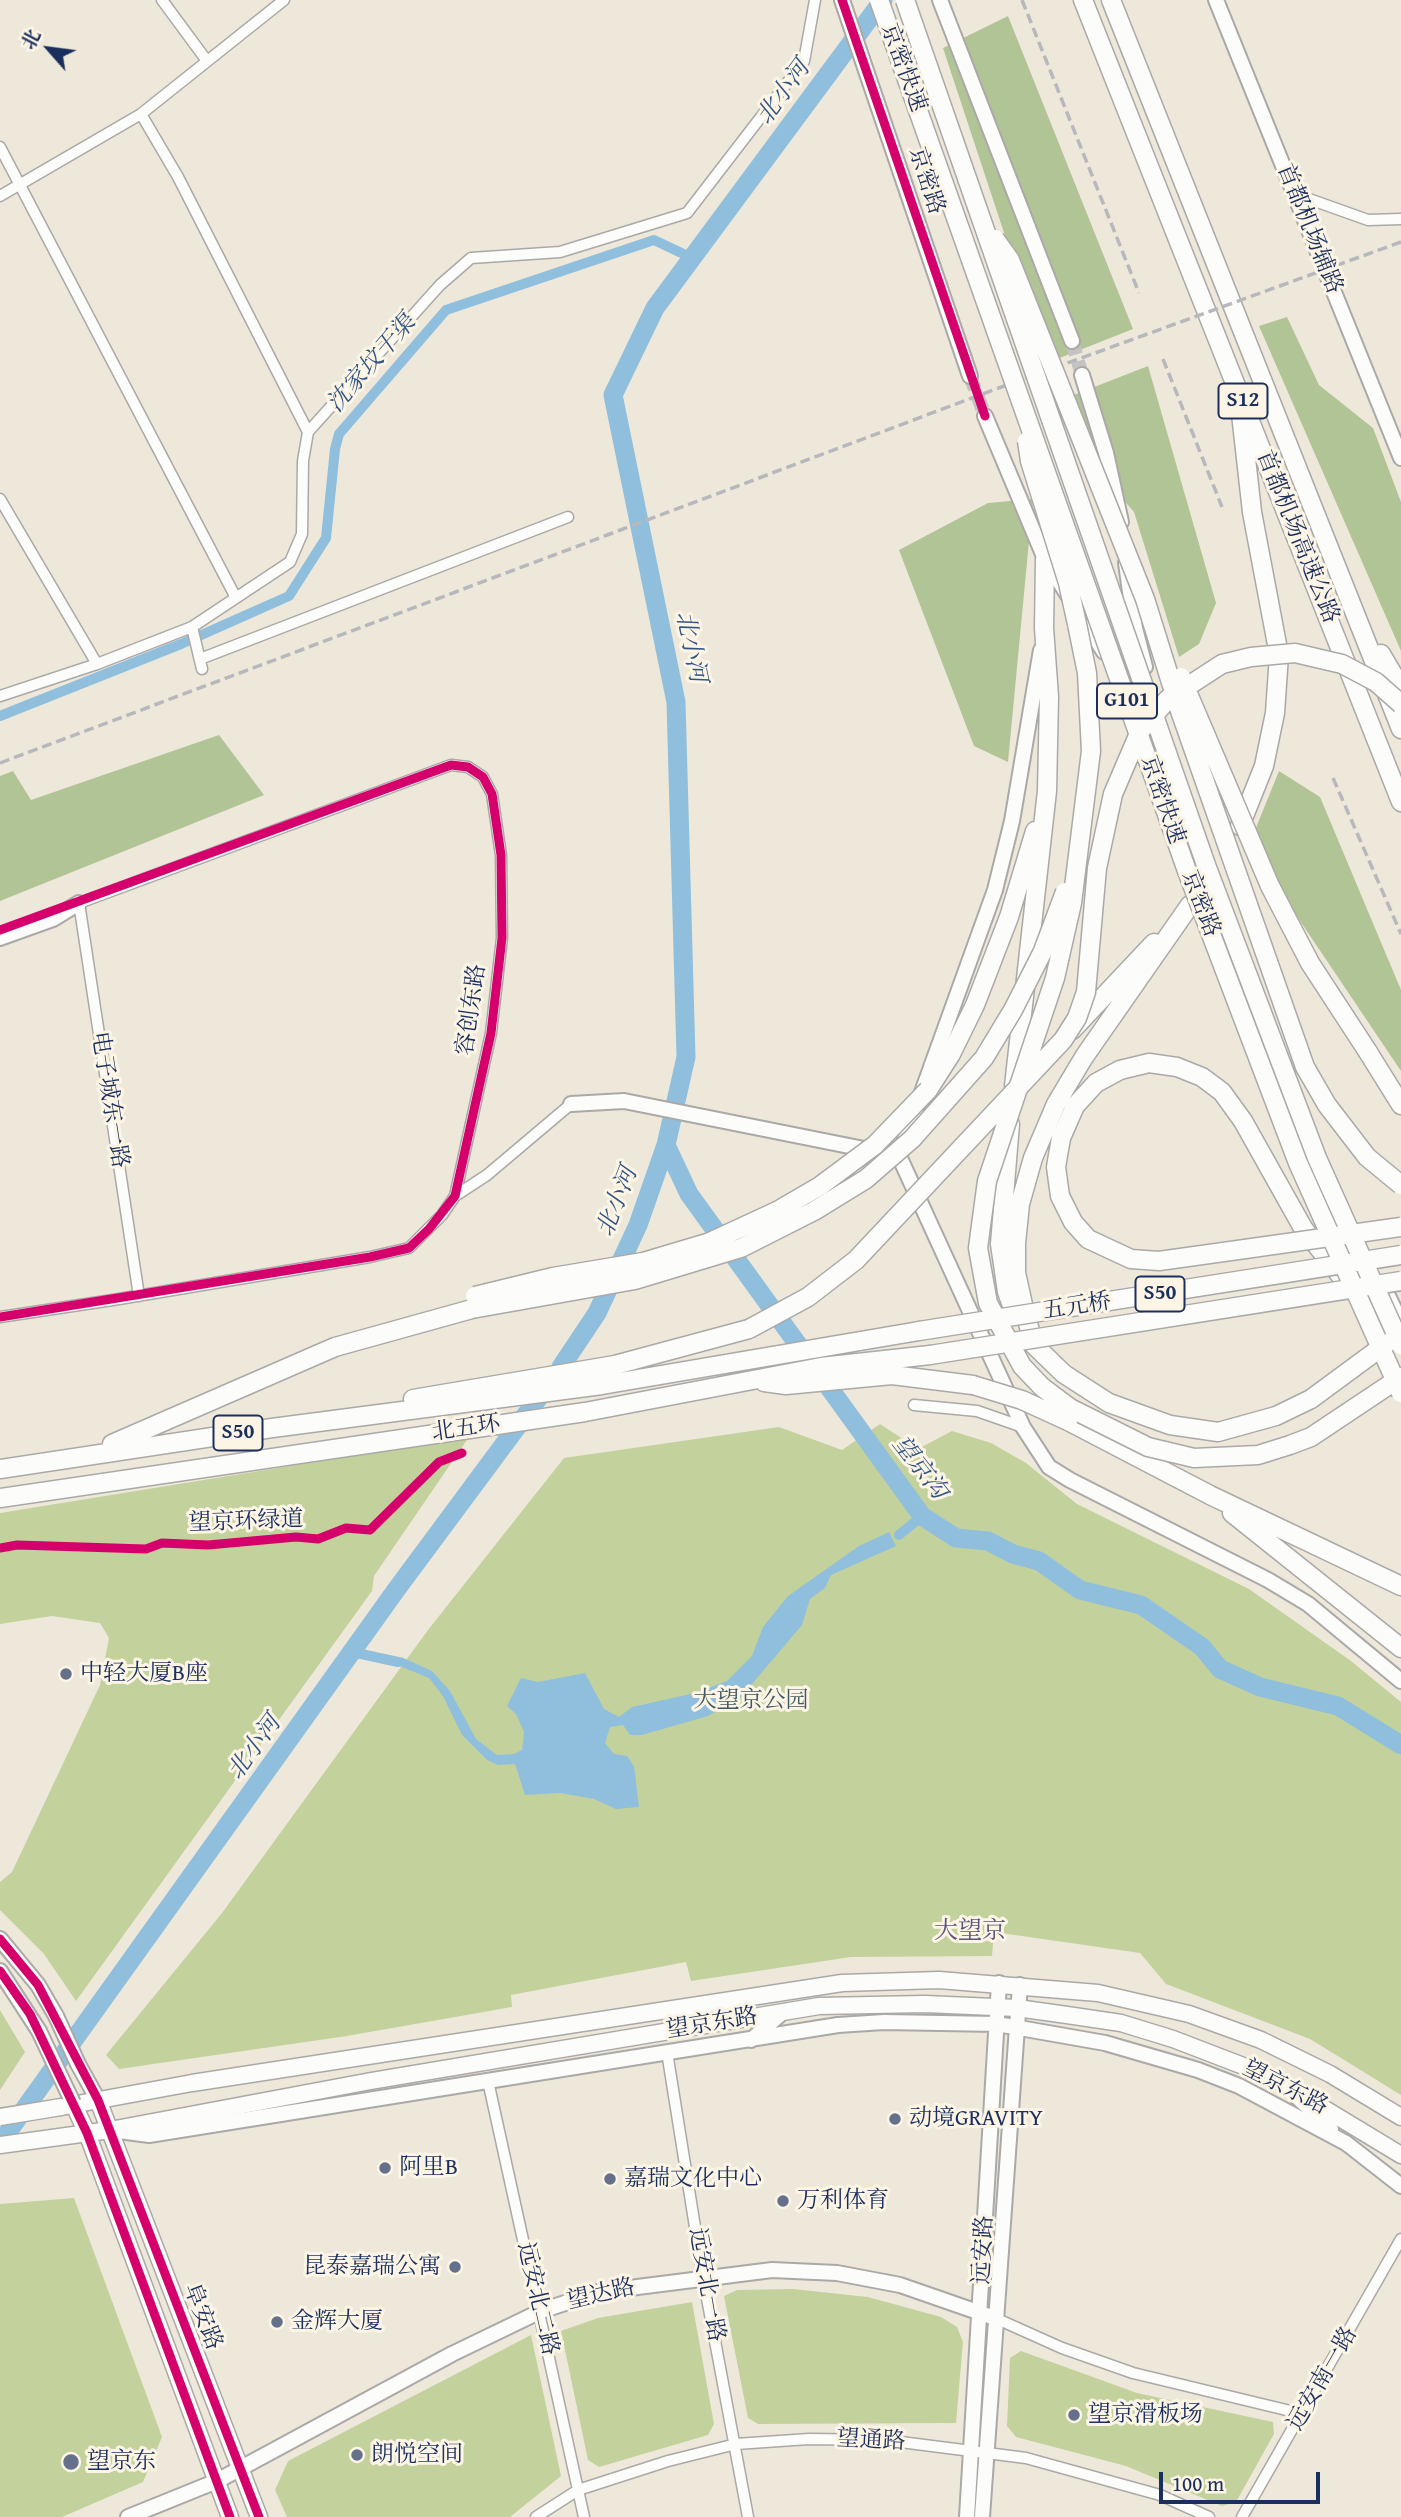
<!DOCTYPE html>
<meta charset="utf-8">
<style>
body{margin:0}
#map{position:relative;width:1401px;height:2517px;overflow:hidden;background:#eee8db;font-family:"Gentium Book Plus","Noto Serif SC",serif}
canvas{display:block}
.north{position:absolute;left:14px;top:14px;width:70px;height:70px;-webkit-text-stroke:5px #fcf5e5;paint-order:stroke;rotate:298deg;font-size:19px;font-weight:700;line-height:28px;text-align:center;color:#1b2f5e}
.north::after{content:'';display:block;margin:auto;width:24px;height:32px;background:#1b2f5e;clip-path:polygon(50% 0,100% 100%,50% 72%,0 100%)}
.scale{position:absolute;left:1159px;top:2472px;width:161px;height:32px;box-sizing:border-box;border:4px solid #1b2f5e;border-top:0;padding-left:9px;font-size:21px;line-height:24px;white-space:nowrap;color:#1b2f5e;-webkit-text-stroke:5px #fcf5e5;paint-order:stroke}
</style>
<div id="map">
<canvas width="1401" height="2517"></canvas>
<div class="north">北</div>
<div class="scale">100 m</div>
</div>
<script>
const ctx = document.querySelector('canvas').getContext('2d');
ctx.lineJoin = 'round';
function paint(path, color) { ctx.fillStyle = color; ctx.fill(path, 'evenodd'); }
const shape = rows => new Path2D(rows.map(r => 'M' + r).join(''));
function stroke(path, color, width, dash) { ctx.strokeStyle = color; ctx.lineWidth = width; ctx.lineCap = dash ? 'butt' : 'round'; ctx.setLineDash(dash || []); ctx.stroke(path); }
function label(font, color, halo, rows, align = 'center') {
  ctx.font = font + ' "Gentium Book Plus","Noto Serif SC",serif'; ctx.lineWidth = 6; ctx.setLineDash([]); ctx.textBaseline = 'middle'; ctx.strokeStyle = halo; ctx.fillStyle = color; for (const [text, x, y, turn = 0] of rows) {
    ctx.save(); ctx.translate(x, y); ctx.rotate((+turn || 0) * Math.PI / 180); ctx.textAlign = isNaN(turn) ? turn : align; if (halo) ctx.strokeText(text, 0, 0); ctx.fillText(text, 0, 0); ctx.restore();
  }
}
paint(shape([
 [880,1424,918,1449,952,1431,991,1443,1026,1463,1077,1504,1249,1589,1351,1661,1401,1702,1401,2095,1310,2039,1166,1984,1140,1953,994,1932,992,1956,851,1957,691,1981,686,1962,511,1995,512,2007,347,2036,119,2069,106,2055,222,1913,428,1630,564,1458,779,1427,842,1450],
 [469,1437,374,1576,372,1591,76,2001,44,1954,0,1910,0,1882,12,1872,100,1685,109,1638,100,1623,52,1616,0,1624,0,1513],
 [0,2010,25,2052,0,2090],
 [74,2198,162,2437,143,2482,62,2517,0,2517,0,2204],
 [793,2289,868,2297,941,2317,957,2327,963,2342,956,2423,758,2424,748,2418,724,2296,737,2290],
 [692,2302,714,2424,708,2435,599,2467,588,2460,561,2331,598,2318],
 [531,2335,561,2476,510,2517,287,2517,275,2490,288,2461],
 [1021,2351,1137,2393,1273,2422,1274,2434,1236,2502,1222,2506,1126,2466,1016,2437,1007,2426,1010,2358]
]), '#c3d29d');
paint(shape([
 [1008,16,1133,329,1047,363,943,48],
 [1287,317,1319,385,1373,428,1401,502,1401,651,1259,326],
 [1148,366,1216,603,1199,644,1179,657,1134,512,1091,462,1066,398],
 [1033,499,1008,762,974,746,899,550,988,503],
 [219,735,264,795,0,901,0,776,13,771,31,800],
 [1279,771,1320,797,1401,990,1401,1071,1249,845]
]), '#b1c496');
paint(shape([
 [889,1532,896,1546,831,1575,825,1588,810,1599,802,1625,741,1697,708,1716,642,1735,630,1735,623,1725,610,1727,605,1743,614,1754,627,1756,634,1766,639,1807,616,1809,594,1799,560,1793,525,1795,515,1764,498,1765,487,1760,462,1735,443,1696,429,1678,397,1665,401,1657,432,1671,450,1691,476,1739,497,1755,514,1754,522,1750,524,1732,516,1714,507,1706,521,1678,538,1682,585,1673,604,1709,619,1717,632,1707,695,1693,727,1681,752,1656,763,1627,788,1596,859,1546]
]), '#90bfdd');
stroke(shape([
 [0,716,181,644,289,596,326,538,335,449,339,434,446,310,654,240,692,258],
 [899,1535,922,1516],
 [352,1652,398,1662]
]), '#90bfdd', 10);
stroke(shape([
 [666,1145,689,1194,922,1516,956,1538,988,1541,1013,1554,1039,1561,1080,1590,1141,1605,1202,1647,1220,1669,1260,1687,1338,1706,1401,1745],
 [561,1367,597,1313,638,1225,666,1145,686,1057,676,702,613,395,655,308,883,0],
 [0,2143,396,1590,551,1381]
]), '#90bfdd', 19);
stroke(shape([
 [1072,341,1082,375],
 [970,376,985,416]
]), '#c4c3c2', 14, [14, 7]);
const street = shape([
 [162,0,207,61],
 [141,114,178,177,308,432],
 [0,147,235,596],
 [1295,194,1368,220,1401,219],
 [0,196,141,114,284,0],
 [0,499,97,664,192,627,290,562,302,534,303,461,308,432,440,285,471,258,560,252,687,213,804,61,815,0],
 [192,627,202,669],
 [200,659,568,517],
 [0,696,97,664],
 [455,1196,487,1175,571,1104],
 [0,1317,119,1299,370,1257,409,1248,442,1215,455,1196,491,1033,502,938,501,855,492,794,483,777,468,767,451,765,79,903,139,1296],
 [914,1405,977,1411,1023,1427],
 [667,2052,703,2277,748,2517],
 [488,2081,584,2517],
 [995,2318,1062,2348,1133,2373,1303,2414],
 [536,2517,578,2490,668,2461,736,2444,809,2439,885,2440,1026,2458,1160,2495,1209,2517],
 [1242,2517,1401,2239]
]);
const secondary = shape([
 [842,0,970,376],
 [940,0,1072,341],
 [1216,0,1401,458],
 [1082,375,1106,453,1121,522],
 [985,416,1045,559,1104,652],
 [1126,563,1135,628,1145,667],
 [1041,650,1012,821,995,890,899,1156,1023,1427,1049,1467,1070,1480,1268,1580,1308,1604,1401,1681],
 [0,938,53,919,79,903],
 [571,1104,624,1101,899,1156],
 [1388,1296,1401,1323],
 [0,1939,38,1985,56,2016],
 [0,1971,39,2031],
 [751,2040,783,2012],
 [78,2064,98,2100],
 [1297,2097,1331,2129],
 [119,2131,149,2135,838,2025,884,2022,997,2024,1105,2043,1198,2070,1239,2086,1346,2143,1401,2186],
 [128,2517,217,2481,452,2354,541,2311,598,2292,772,2270,837,2273,900,2285,995,2318],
 [967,2517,999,1983],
 [982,2517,1020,1985]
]);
const primary = shape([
 [98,2100,259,2517],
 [73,2103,87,2133,230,2517],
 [61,2107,192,2083,842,1983,939,1980,1098,1993,1189,2014,1261,2040,1330,2074,1401,2117],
 [0,2145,110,2130,371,2081,819,2006,925,2004,1017,2008,1067,2015,1121,2023,1173,2039,1272,2077,1401,2155]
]);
const highway = shape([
 [1083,0,1401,802],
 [1111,0,1401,729],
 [1381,654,1401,688],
 [1240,826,1264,766,1275,713,1279,655,1252,512,1241,414],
 [1190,905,1084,1057,1056,1104,1033,1158,1020,1204,1016,1243,1016,1273,1024,1309,1034,1345,1064,1374,1109,1403,1170,1425,1218,1432,1276,1416,1311,1399],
 [1072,1030,1154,943],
 [1368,1052,1401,1105],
 [1014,1086,1047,791,1049,697,1044,628,1045,559],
 [928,1090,951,1054,975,1005,1009,917,1035,831],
 [1010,1124,1000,1244,1007,1292,1015,1314],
 [1245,1249,1159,1261,1131,1259,1088,1239,1073,1222,1060,1196,1056,1167,1061,1138,1075,1106,1096,1083,1120,1070,1149,1063,1177,1067,1202,1077,1222,1092,1243,1121,1303,1228,1340,1275],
 [764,1382,786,1385,892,1375,973,1385],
 [413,1399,615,1365,749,1329],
 [1068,1421,1210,1495,1401,1586],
 [112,1444,335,1347,472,1309],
 [0,1469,272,1428,602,1385,919,1331],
 [0,1498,585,1412,821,1367,930,1355],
 [1232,1513,1401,1648]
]);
stroke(street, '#aaa9a7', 13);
stroke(secondary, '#aaa9a7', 18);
stroke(primary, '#aaa9a7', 19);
stroke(highway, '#aaa9a7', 21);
stroke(street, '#fcfcfa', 10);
stroke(secondary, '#fcfcfa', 14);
stroke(primary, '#fcfcfa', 16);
stroke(highway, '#fcfcfa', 18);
stroke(shape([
 [1022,0,1139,293],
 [1163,359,1222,507],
 [0,763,1004,386,1401,242],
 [1333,778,1401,934]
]), '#b7b8bc', 3.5, [10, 5]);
const secondaryBridge = shape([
 [56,2016,78,2064],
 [39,2031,73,2103]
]);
const primaryBridge = shape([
 [0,2117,61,2107]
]);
const highwayBridge = shape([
 [879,0,1187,871,1298,1163,1401,1393],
 [905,0,1206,865,1317,1158,1401,1345],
 [995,239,1010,260,1145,599,1179,708,1305,1067,1327,1105,1367,1157,1401,1185],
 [1027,441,1030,461,1068,583,1077,624,1087,673,1091,751,1072,903,1055,978,987,1181,978,1248,988,1303,1022,1366,1042,1387,1070,1408,1148,1447,1194,1458,1258,1455,1290,1445,1311,1437,1401,1377],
 [1181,677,1270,886,1310,963,1368,1052],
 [1245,1249,1401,1227],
 [475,1296,553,1277,643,1262,710,1242,777,1211,820,1186,875,1145,928,1090],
 [472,1309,635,1280,741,1248,814,1211,866,1179,912,1139,984,1058,1013,1010,1043,951,1065,892],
 [749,1329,808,1297,856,1260,1063,1040,1077,1018,1086,992,1097,868,1113,794,1140,731,1168,699,1222,664,1251,657,1295,653,1342,664,1376,682,1401,704],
 [919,1331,1401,1255],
 [930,1355,1401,1281],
 [973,1385,1022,1400,1068,1421],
 [1311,1399,1387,1343]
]);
stroke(secondaryBridge, '#aaa9a7', 18, []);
stroke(primaryBridge, '#aaa9a7', 19, []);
stroke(highwayBridge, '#aaa9a7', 21, []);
stroke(secondaryBridge, '#fcfcfa', 14);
stroke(primaryBridge, '#fcfcfa', 16);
stroke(highwayBridge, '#fcfcfa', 18);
stroke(shape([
 [842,0,985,416],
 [0,930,451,765,468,767,483,777,492,794,501,855,502,938,491,1033,455,1196,429,1229,409,1248,370,1257,0,1317],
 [0,1548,17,1545,146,1549,162,1543,208,1545,296,1537,318,1539,346,1528,370,1530,439,1462,462,1453],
 [0,1939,38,1985,98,2100,259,2517],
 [0,1971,30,2014,87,2133,230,2517]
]), '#d6006c', 9);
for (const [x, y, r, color] of [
 [66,1674,7,"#65708a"],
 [895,2119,7,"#65708a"],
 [385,2168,7,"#65708a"],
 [610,2179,7,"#65708a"],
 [783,2201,7,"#65708a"],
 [455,2267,7,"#65708a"],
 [277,2322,7,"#65708a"],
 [1074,2415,7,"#65708a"],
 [357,2455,7,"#65708a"],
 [71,2462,9,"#65708a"]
]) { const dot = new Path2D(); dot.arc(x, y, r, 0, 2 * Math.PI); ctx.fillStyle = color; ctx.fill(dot); stroke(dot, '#fcf5e5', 2.5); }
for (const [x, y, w] of [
 [1243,401,49],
 [1127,701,60],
 [1160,1294,49],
 [238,1433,49]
]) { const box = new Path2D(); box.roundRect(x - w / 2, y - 17.5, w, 35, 5); ctx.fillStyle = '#fcf5e5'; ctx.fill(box); stroke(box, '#1b2f5e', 2); }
label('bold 21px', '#1b2f5e', null, [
 ["S12",1243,401],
 ["G101",1127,701],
 ["S50",1160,1294],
 ["S50",238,1433]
]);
label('23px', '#1b2f5e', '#fcf5e5', [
 ["京密快速",903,68,70],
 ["京密路",926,181,72],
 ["首都机场辅路",1309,229,68],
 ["首都机场高速公路",1297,537,68],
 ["京密快速",1162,800,71],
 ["京密路",1200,904,69],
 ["容创东路",472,1010,-82],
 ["电子城东一路",109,1100,81],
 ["五元桥",1077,1307,-9],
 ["北五环",466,1429,-8],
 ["望京环绿道",246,1522,-2],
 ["望京东路",712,2024,-9],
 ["望京东路",1285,2088,27],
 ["远安路",984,2250,-87],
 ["远安北一路",706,2285,80],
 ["望达路",601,2295,-13],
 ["远安北二路",537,2299,77],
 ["阜安路",202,2317,69],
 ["远安南一路",1323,2379,-60],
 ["望通路",871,2441,3]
]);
label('23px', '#1b2f5e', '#fcf5e5', [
 ["中轻大厦B座",80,1674],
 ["动境GRAVITY",909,2119],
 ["阿里B",399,2168],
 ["嘉瑞文化中心",624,2179],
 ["万利体育",797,2201],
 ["昆泰嘉瑞公寓",441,2267,"right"],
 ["金辉大厦",291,2322],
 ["望京滑板场",1088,2415],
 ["朗悦空间",371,2455],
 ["望京东",87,2462]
], 'left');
label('23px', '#435a62', '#fcf5e5', [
 ["大望京公园",751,1701]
]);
label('italic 24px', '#325584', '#fcf5e5', [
 ["北小河",784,93,-54],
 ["沈家坟干渠",372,364,-49],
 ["北小河",690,647,78],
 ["北小河",618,1202,-69],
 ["望京沟",919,1468,52],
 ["北小河",255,1748,-54]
]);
label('24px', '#5d557e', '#fcf5e5', [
 ["大望京",970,1932]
]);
</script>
